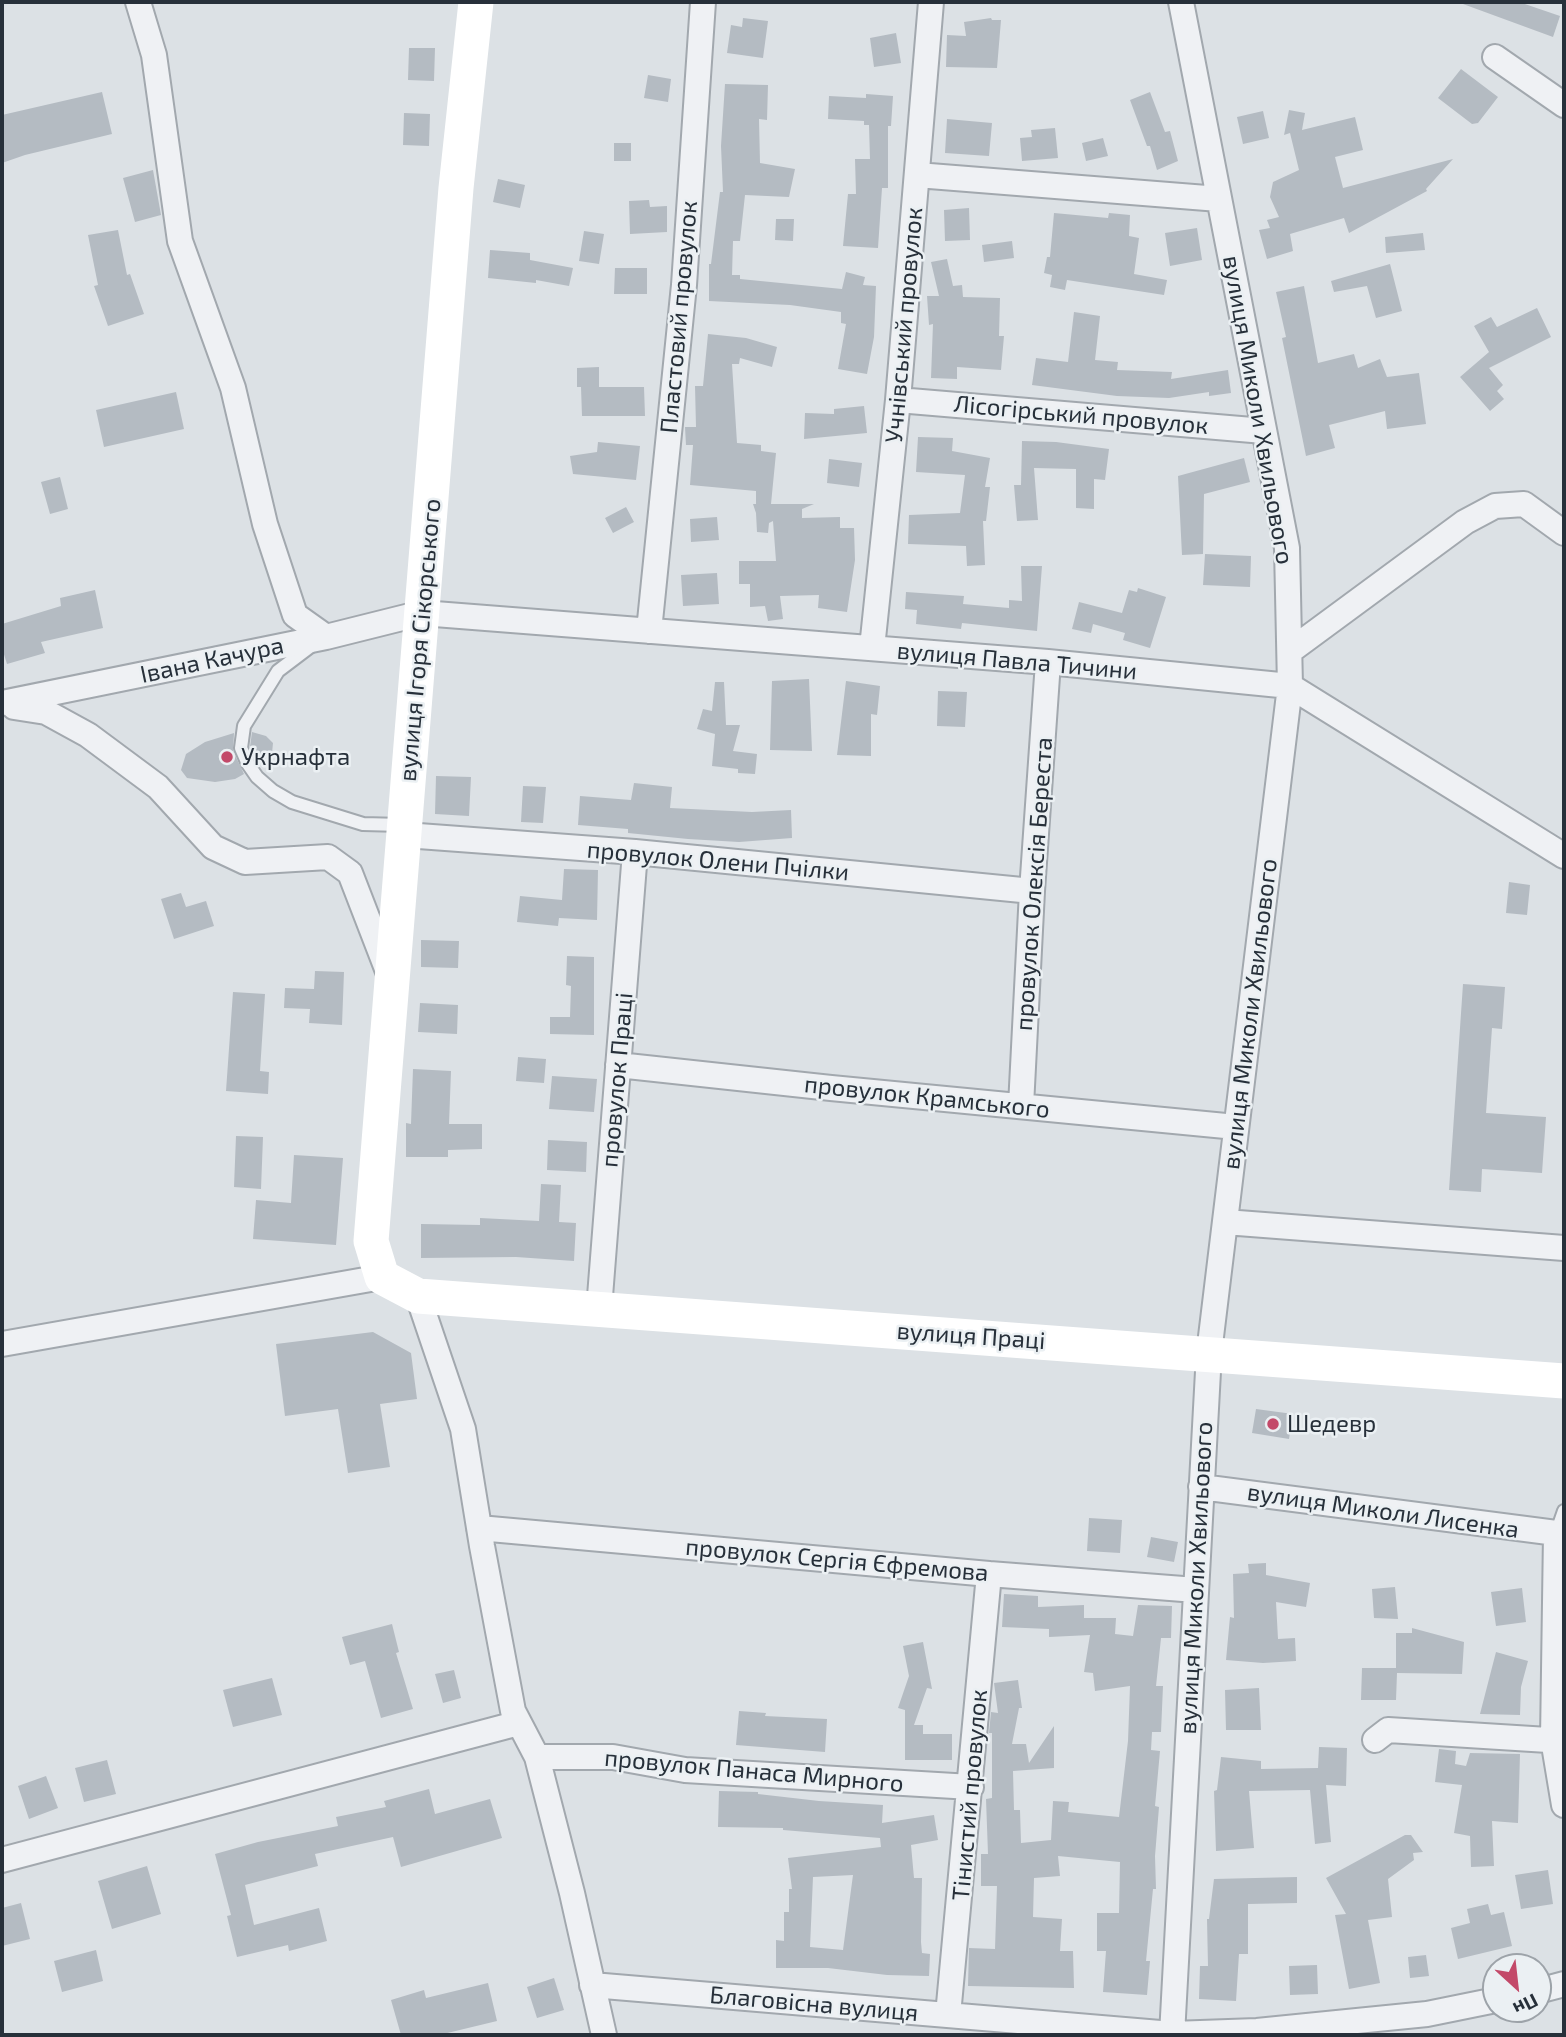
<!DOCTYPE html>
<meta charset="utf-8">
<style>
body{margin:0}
#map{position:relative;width:1566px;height:2037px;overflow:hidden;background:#dce1e5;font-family:"Exo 2",sans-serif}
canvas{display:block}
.frame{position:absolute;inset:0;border:4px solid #27303a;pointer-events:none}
.north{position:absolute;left:1482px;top:1953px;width:70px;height:70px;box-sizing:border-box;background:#ebf0f3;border:2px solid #9da3a9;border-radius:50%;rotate:153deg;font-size:19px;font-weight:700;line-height:28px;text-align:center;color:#27303a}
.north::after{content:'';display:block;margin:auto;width:24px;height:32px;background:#c34969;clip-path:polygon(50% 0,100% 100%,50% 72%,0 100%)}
</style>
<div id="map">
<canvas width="1566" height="2037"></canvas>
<div class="frame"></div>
<div class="north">Пн</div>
</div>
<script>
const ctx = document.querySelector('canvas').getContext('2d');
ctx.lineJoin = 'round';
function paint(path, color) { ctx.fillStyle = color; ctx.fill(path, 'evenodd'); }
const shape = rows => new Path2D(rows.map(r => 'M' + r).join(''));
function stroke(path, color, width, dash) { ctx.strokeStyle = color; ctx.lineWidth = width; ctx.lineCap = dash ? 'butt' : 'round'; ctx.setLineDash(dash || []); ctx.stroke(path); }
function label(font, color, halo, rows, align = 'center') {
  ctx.font = font + ' "Exo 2",sans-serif'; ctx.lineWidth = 5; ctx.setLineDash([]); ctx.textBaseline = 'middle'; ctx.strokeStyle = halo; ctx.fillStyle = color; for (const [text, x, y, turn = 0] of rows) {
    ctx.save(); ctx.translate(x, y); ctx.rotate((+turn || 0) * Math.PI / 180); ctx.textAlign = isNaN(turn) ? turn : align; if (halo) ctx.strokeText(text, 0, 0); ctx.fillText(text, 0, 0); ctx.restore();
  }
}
paint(shape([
 [1464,2,1519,2,1560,16,1553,37,1463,4],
 [743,18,768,21,763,58,727,53,731,25,742,27],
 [991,18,992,20,1001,20,997,68,946,67,947,35,966,36,964,22],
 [896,33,901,63,874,67,870,38],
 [409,48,435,48,434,81,408,80],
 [1461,69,1498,97,1478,123,1472,124,1438,98],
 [648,75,671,79,668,102,644,98],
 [725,84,768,85,767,120,759,119,760,163,795,169,789,197,745,195,740,241,733,241,732,275,740,275,740,279,842,289,846,272,865,277,863,285,876,286,874,337,867,374,838,369,846,324,841,323,841,312,790,305,709,301,709,264,711,264,720,192,723,192,721,146],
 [102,92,112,134,25,155,2,163,2,115],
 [1150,92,1165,132,1170,131,1178,161,1157,170,1150,146,1147,146,1130,100],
 [866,94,893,96,891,126,888,126,888,188,882,188,878,248,843,246,848,194,856,194,855,159,870,159,869,125,864,125,864,121,828,119,829,96,866,98],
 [1289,110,1305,113,1302,130,1355,117,1363,150,1335,157,1343,188,1453,159,1426,189,1427,191,1349,233,1344,218,1290,234,1293,251,1267,259,1259,230,1270,228,1267,220,1279,217,1270,197,1273,182,1299,170,1290,133,1284,135],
 [1263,111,1269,138,1243,144,1237,117],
 [404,113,430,114,429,146,403,145],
 [947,119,992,123,989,156,945,153],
 [1055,128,1058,158,1022,161,1020,138,1032,137,1031,130],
 [1103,138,1108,156,1086,161,1082,143],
 [614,143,631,143,631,161,614,161],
 [153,170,161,215,135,222,123,178],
 [498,179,525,185,520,208,493,202],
 [649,200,650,207,667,206,667,232,630,234,629,201],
 [969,208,970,240,945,241,944,210],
 [1054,213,1108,218,1109,213,1130,215,1129,236,1139,238,1134,274,1167,280,1164,295,1067,280,1065,290,1050,287,1052,275,1044,273,1047,257,1050,257],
 [776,219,794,219,793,241,775,240],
 [1197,228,1202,260,1170,266,1165,233],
 [118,230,127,275,130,274,144,314,108,326,94,286,98,285,88,235],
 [584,231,604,234,599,264,579,261],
 [1423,233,1425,250,1386,253,1385,237],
 [1012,241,1014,258,984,262,982,245],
 [490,250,530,253,530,260,573,268,569,286,536,280,536,283,488,278],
 [947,259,953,286,962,285,963,297,1000,298,999,336,1004,336,1001,370,957,367,957,379,931,378,933,324,929,325,927,296,939,296,931,262],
 [1390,264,1402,311,1376,318,1367,286,1334,292,1331,281],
 [615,268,647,268,647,294,614,294],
 [1304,286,1318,363,1354,354,1358,368,1380,359,1387,377,1419,373,1426,424,1387,429,1385,411,1329,425,1335,448,1306,456,1282,338,1286,337,1276,292],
 [1537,308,1551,337,1489,368,1503,385,1497,391,1504,399,1490,411,1460,377,1489,352,1474,326,1491,317,1497,327],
 [1074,312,1100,316,1095,360,1118,362,1117,370,1172,372,1171,379,1228,370,1231,393,1209,396,1209,392,1169,398,1117,396,1032,385,1036,358,1068,362],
 [708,334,746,338,777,347,772,367,740,358,739,364,732,364,737,443,761,445,761,451,776,453,771,504,814,504,802,509,802,518,840,517,840,528,854,528,855,560,847,612,818,608,819,595,780,596,783,619,768,621,765,606,750,607,750,584,739,584,739,561,776,561,773,521,769,523,768,533,757,532,756,513,753,504,756,504,756,491,690,485,693,445,686,445,685,427,696,427,695,386,703,386],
 [599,367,599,387,644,387,645,416,582,416,581,387,577,387,577,368],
 [176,392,184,429,104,447,96,410],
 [864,406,867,433,804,439,805,413,834,414,834,409],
 [918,437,953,438,952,451,990,458,985,487,990,487,986,521,983,521,985,565,967,566,966,546,908,544,909,515,960,513,965,475,916,472],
 [1022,441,1056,442,1109,449,1105,480,1094,479,1094,509,1076,508,1076,469,1034,468,1038,520,1017,521,1014,485,1021,485],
 [598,442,640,446,636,480,573,474,570,456,597,452],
 [1244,458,1250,482,1204,494,1203,554,1182,555,1178,476],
 [829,459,862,463,859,487,827,483],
 [60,477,68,509,50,514,41,482],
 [626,507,634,522,613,533,605,518],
 [717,517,719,540,691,542,690,519],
 [1205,554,1251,556,1250,587,1203,585],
 [1021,566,1042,566,1037,631,962,623,961,629,916,624,917,610,905,609,906,592,964,596,963,604,1009,608,1009,600,1022,601],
 [717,573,719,604,683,606,681,575],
 [1138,588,1166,597,1150,648,1123,640,1125,633,1093,624,1091,633,1072,629,1079,602,1122,613,1129,590,1137,592],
 [95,590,103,628,41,642,45,653,7,664,2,648,2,624,61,606,60,598],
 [809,679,812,751,770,750,772,681],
 [846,681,880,686,877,715,871,714,871,756,837,755],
 [715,682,724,682,726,725,740,725,733,751,757,754,755,774,738,773,738,769,712,766,715,734,697,729,703,709,712,711],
 [938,691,967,692,965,727,937,726],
 [252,732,266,736,273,743,272,753,259,765,250,747],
 [234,733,233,751,244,774,235,779,215,782,187,778,181,770,186,754,205,742],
 [436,776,471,777,469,816,435,814],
 [634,783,672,787,670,808,752,812,791,810,792,838,739,842,688,839,628,833,628,829,578,825,580,796,631,800],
 [523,786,546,787,543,823,521,822],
 [564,869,598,870,597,920,559,918,558,926,517,922,520,896,562,900],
 [1509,882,1530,885,1527,915,1506,913],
 [181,893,186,907,206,901,214,926,174,939,161,899],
 [421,940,459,941,458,968,421,967],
 [567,956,594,957,594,1035,550,1034,550,1017,570,1017,571,986,566,985],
 [315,971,344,972,342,1025,309,1023,310,1009,284,1008,285,988,314,989],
 [1463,984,1505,987,1502,1029,1492,1028,1486,1113,1546,1117,1542,1173,1482,1169,1481,1192,1449,1190],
 [233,992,265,994,260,1071,269,1072,268,1094,226,1091],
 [420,1003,458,1005,457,1034,418,1032],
 [518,1057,546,1059,544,1083,516,1081],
 [413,1069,451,1071,449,1124,482,1124,482,1149,448,1150,448,1157,406,1157,406,1123,411,1124],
 [552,1076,597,1079,594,1112,549,1109],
 [236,1136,263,1137,261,1189,234,1187],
 [548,1140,587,1142,586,1172,547,1170],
 [294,1155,343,1158,336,1245,253,1239,256,1200,291,1203],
 [541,1184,561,1185,559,1222,576,1223,574,1261,516,1257,421,1258,421,1224,480,1225,480,1218,539,1221],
 [373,1332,411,1353,417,1399,380,1404,390,1467,348,1473,338,1409,285,1416,276,1344],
 [1256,1409,1293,1414,1289,1439,1252,1433],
 [1089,1518,1122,1520,1120,1553,1087,1551],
 [1151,1537,1178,1542,1174,1562,1147,1557],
 [1266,1563,1266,1575,1310,1583,1306,1607,1276,1602,1278,1639,1295,1638,1296,1661,1263,1663,1226,1660,1230,1617,1234,1618,1233,1574,1249,1573,1248,1564],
 [1395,1587,1398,1619,1374,1618,1372,1589],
 [1522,1588,1526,1622,1496,1626,1491,1592],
 [1004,1594,1038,1596,1038,1607,1084,1605,1084,1618,1116,1618,1115,1634,1133,1636,1138,1605,1172,1606,1171,1638,1161,1638,1156,1686,1163,1686,1161,1732,1152,1732,1151,1750,1160,1751,1155,1806,1159,1807,1155,1856,1156,1889,1153,1889,1146,1961,1150,1961,1147,1995,1103,1992,1106,1951,1097,1951,1097,1913,1119,1913,1120,1862,1058,1856,1060,1876,1034,1878,1033,1917,1062,1919,1060,1951,1073,1951,1074,1988,968,1986,969,1948,995,1949,997,1886,981,1886,981,1854,988,1854,986,1799,992,1798,992,1733,989,1733,991,1712,998,1713,994,1683,1018,1680,1022,1708,1019,1708,1012,1744,1026,1744,1029,1763,1054,1726,1054,1768,1013,1771,1014,1810,1020,1810,1021,1843,1051,1840,1053,1801,1069,1802,1068,1812,1119,1817,1128,1741,1130,1686,1095,1691,1093,1673,1084,1672,1090,1635,1049,1637,1049,1629,1002,1627],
 [392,1624,399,1652,396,1653,413,1709,381,1718,365,1661,350,1665,342,1637],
 [1412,1628,1464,1642,1462,1674,1397,1673,1396,1700,1361,1700,1362,1668,1396,1668,1396,1633,1412,1633],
 [923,1642,932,1689,927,1688,914,1725,923,1725,923,1734,952,1734,952,1760,905,1760,905,1710,898,1708,909,1676,903,1646],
 [1496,1652,1528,1661,1521,1687,1520,1715,1480,1714],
 [454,1670,461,1698,443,1703,435,1674],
 [272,1678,282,1715,233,1727,223,1690],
 [1259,1688,1261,1730,1226,1730,1225,1690],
 [739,1711,766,1713,765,1716,827,1719,825,1752,736,1745],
 [1319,1747,1347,1748,1346,1786,1326,1785,1331,1842,1315,1844,1310,1790,1249,1791,1254,1848,1216,1851,1214,1791,1217,1790,1221,1757,1261,1761,1261,1769,1318,1768],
 [1439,1749,1456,1751,1455,1764,1466,1766,1470,1753,1520,1754,1518,1823,1492,1821,1494,1866,1471,1867,1470,1836,1454,1833,1462,1785,1435,1782],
 [107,1760,116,1794,84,1802,75,1768],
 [46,1776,58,1808,29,1819,18,1786],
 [429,1789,435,1814,490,1799,502,1838,401,1867,393,1837,315,1854,318,1866,245,1885,254,1925,319,1908,327,1941,289,1951,288,1945,237,1957,227,1916,231,1915,215,1854,258,1842,338,1826,336,1817,386,1807,384,1801],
 [719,1791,758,1792,758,1794,819,1801,883,1805,882,1823,934,1815,938,1840,911,1845,914,1878,922,1878,921,1942,922,1953,930,1954,929,1976,887,1975,828,1968,776,1968,776,1940,784,1941,784,1912,789,1912,789,1889,792,1889,788,1858,881,1847,880,1838,783,1830,783,1828,718,1827],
 [853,1875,843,1950,810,1947,813,1877],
 [1405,1835,1411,1835,1423,1852,1413,1853,1414,1860,1388,1879,1392,1917,1368,1920,1380,1983,1349,1989,1335,1915,1346,1914,1326,1878],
 [147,1866,161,1914,112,1929,98,1881],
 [1548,1870,1553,1904,1521,1909,1515,1875],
 [1297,1877,1297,1903,1248,1904,1248,1954,1239,1954,1236,2001,1199,1999,1200,1966,1208,1966,1207,1919,1209,1919,1214,1879],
 [21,1903,30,1939,2,1946,2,1908],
 [1488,1904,1491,1915,1504,1912,1512,1946,1458,1959,1451,1928,1470,1923,1467,1909],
 [96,1950,103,1981,62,1992,54,1961],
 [1426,1955,1429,1976,1410,1978,1408,1957],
 [1317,1965,1318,1994,1290,1995,1289,1966],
 [554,1978,564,2010,537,2018,527,1987],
 [488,1983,497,2021,439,2035,401,2035,391,2000,424,1990,426,1998]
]), '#b4bbc2');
const service = shape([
 [311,646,278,671,244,726,241,748,248,764,257,777,273,791,292,802,363,824,402,825],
 [1556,1534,1564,1511]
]);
const minor = shape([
 [138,2,154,55,180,241,233,388,265,524,295,615,326,637],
 [1495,57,1564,105],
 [917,175,1219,199],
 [898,400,1264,431],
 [649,631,684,285,703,2],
 [872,648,898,400,931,2],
 [1290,651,1465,522,1495,506,1524,504,1564,533],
 [2,703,326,637,422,613,1048,662,1290,686,1564,856],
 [14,707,46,712,88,735,158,787,213,847,245,862,328,857,350,873,389,974],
 [405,835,635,852,1032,891],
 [618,1065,831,1088,1236,1127],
 [1021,1106,1032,891,1048,662],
 [1225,1222,1564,1248],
 [418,1296,463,1429,482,1546,513,1711,537,1757,572,1893,604,2035],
 [599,1309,635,852],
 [2,1344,382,1277],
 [1201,1487,1564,1534],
 [479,1528,989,1574,1196,1590],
 [1556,1534,1553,1739,1564,1805],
 [1375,1740,1388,1730,1564,1741],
 [537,1757,613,1757,685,1770,971,1787],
 [2,1860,519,1723],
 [592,1985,1172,2034,1257,2031,1427,2014,1496,2000],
 [1538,1991,1564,1984],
 [948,2015,989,1574],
 [1172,2035,1209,1353,1290,686,1287,548,1181,2]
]);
stroke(service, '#a2a8ae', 16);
stroke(minor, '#a2a8ae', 28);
stroke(service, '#eff1f4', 12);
stroke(minor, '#eff1f4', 24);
stroke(shape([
 [476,2,456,188,371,1241,382,1277,418,1296,1564,1381]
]), '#fff', 35);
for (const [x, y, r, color] of [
 [227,757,7,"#c34969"],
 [1273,1424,7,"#c34969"]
]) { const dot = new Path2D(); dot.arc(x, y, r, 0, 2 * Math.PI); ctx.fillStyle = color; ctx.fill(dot); stroke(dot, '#ebf0f3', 2.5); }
label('24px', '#27303a', '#ebf0f3', [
 ["Пластовий провулок",679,317,-85],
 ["Учнівський провулок",904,325,-85],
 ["вулиця Миколи Хвильового",1258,410,80],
 ["Лісогірський провулок",1081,415,5],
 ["вулиця Ігоря Сікорського",420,640,-85],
 ["Івана Качура",212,660,-12],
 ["вулиця Павла Тичини",1017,661,5],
 ["провулок Олени Пчілки",718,861,5],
 ["провулок Олексія Береста",1034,884,-86],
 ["вулиця Миколи Хвильового",1250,1014,-83],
 ["провулок Праці",617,1080,-85],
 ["провулок Крамського",927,1097,6],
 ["вулиця Праці",971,1336,4],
 ["вулиця Миколи Лисенка",1383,1511,8],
 ["провулок Сергія Єфремова",837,1560,5],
 ["вулиця Миколи Хвильового",1196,1578,-87],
 ["провулок Панаса Мирного",754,1771,5],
 ["Тінистий провулок",970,1795,-85],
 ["Благовісна вулиця",814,2004,5]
]);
label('24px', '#27303a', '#ebf0f3', [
 ["Укрнафта",241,757],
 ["Шедевр",1287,1424]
], 'left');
</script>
